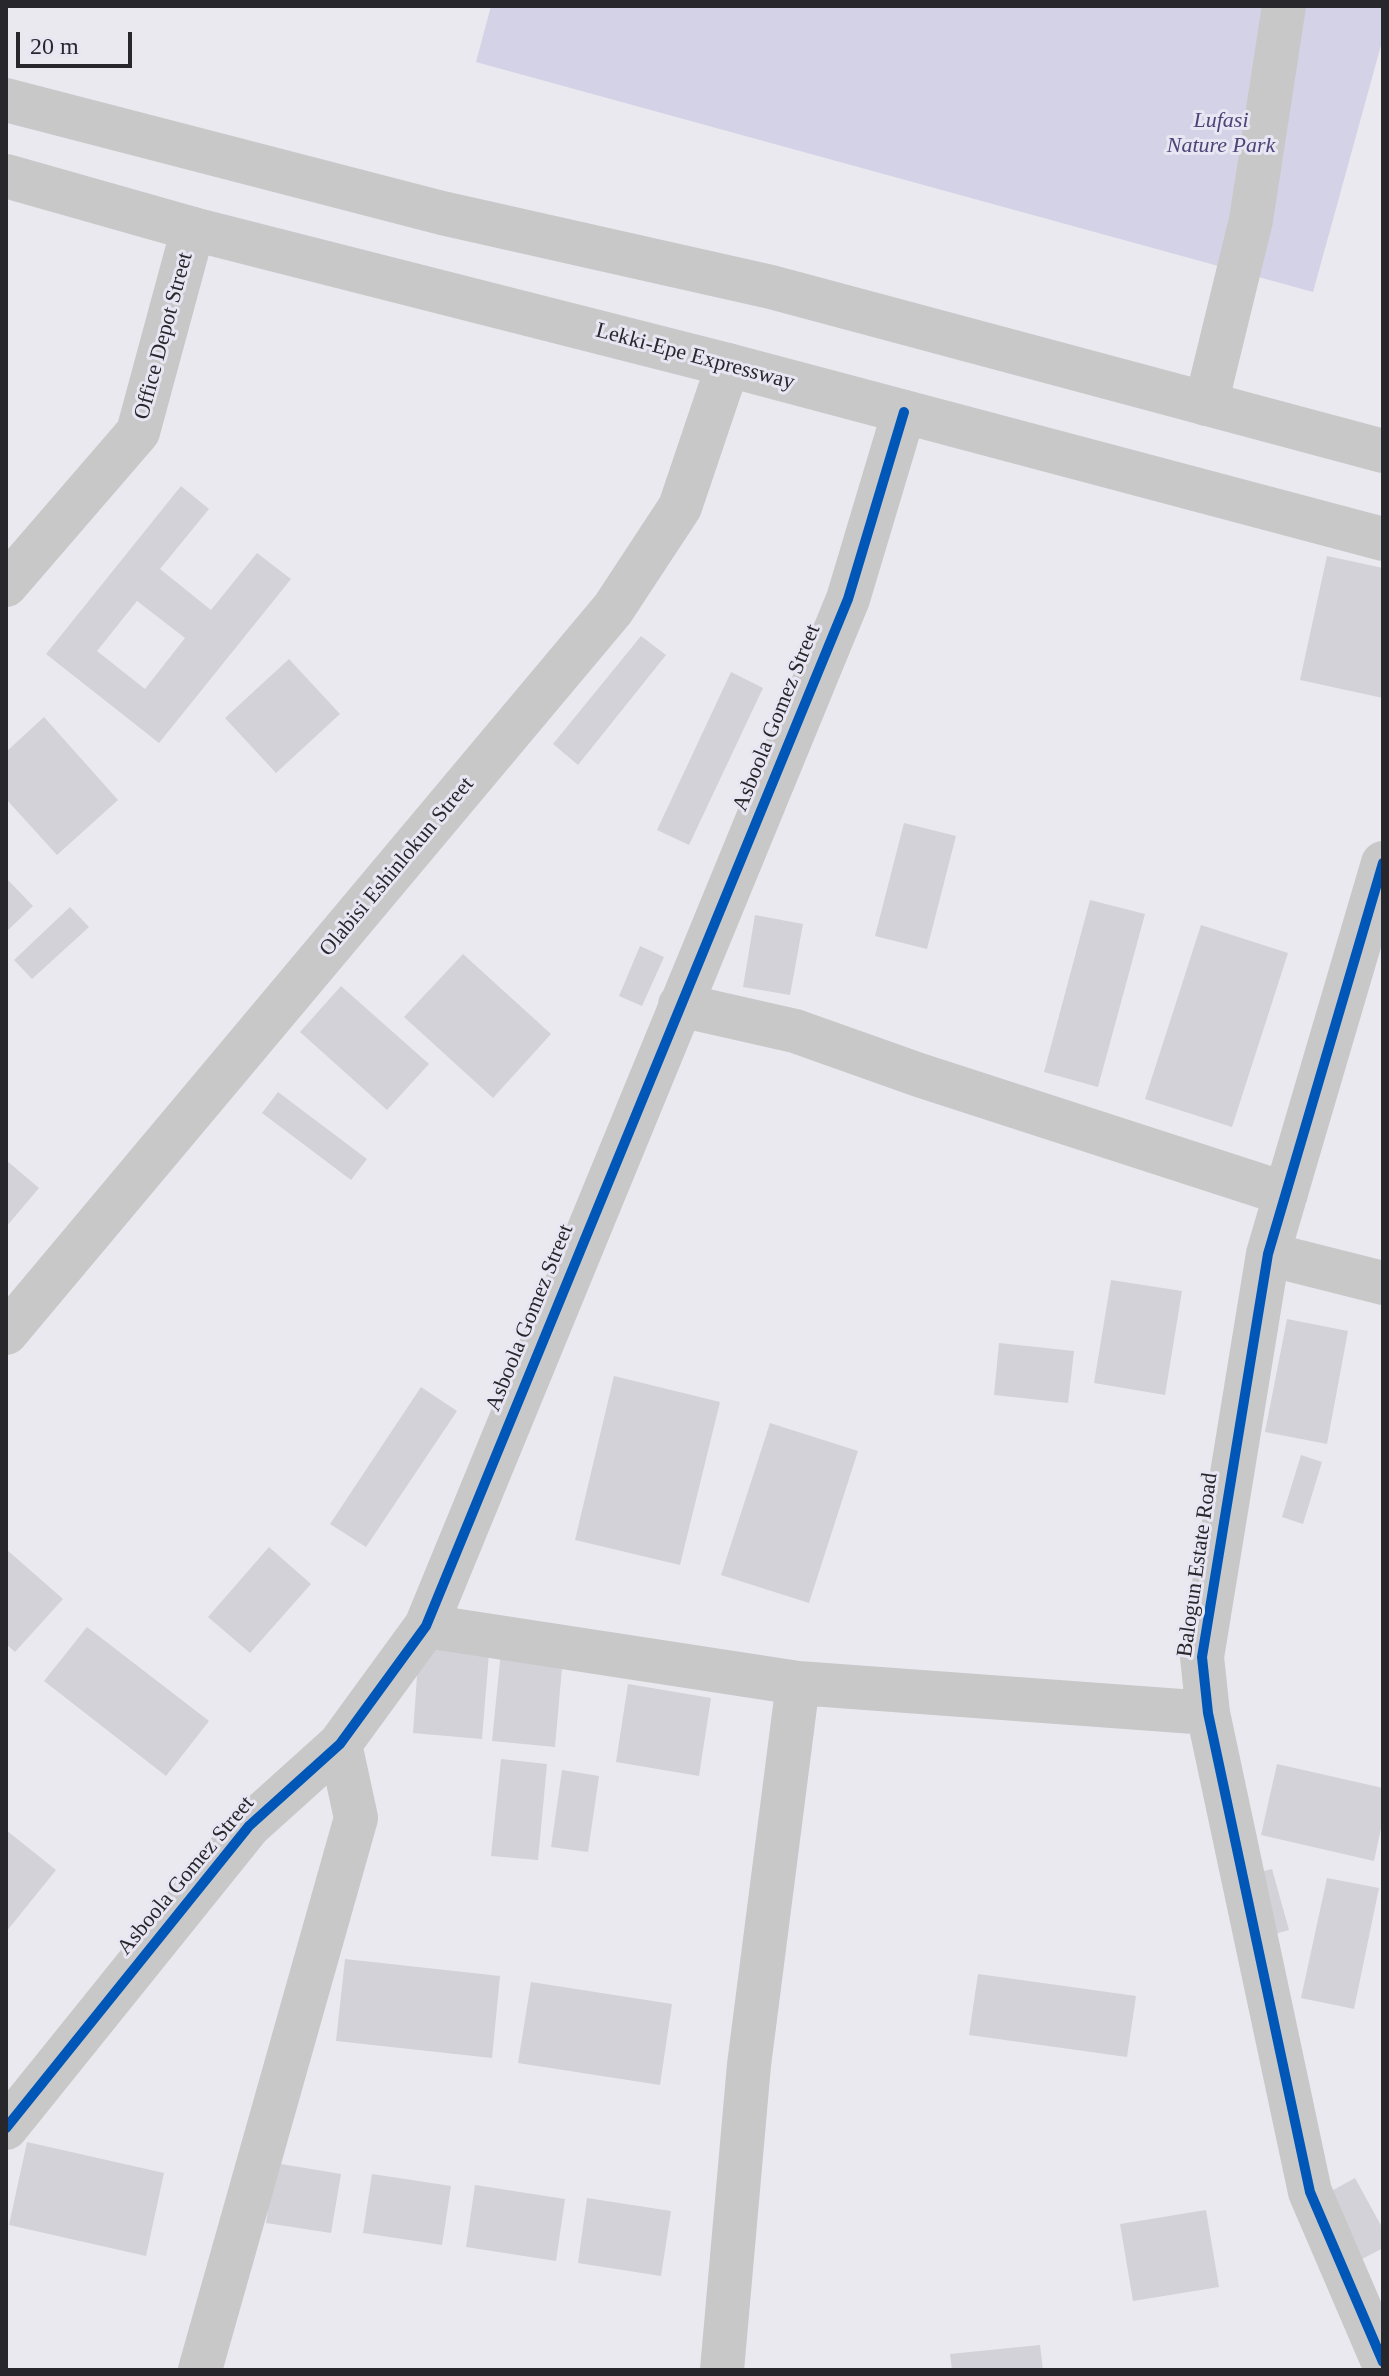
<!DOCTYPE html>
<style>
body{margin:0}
#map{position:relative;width:1389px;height:2376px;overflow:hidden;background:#e9e9ef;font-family:Georgia,serif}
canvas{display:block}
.frame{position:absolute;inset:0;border:8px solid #28272c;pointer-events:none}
.scale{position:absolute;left:16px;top:32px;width:116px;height:36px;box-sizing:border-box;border:4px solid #28272c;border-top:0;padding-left:10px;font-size:24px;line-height:28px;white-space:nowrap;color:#28272c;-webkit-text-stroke:6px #e7e6f2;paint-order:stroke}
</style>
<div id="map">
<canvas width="1389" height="2376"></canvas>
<div class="frame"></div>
<div class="scale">20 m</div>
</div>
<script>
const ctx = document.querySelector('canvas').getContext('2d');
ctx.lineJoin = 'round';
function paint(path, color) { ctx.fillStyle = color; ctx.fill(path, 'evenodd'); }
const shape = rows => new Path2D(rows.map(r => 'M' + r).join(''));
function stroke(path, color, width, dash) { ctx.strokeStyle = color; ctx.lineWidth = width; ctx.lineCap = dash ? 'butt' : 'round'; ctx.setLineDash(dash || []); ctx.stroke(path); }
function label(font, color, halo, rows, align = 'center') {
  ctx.font = font + ' Georgia,serif'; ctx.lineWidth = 6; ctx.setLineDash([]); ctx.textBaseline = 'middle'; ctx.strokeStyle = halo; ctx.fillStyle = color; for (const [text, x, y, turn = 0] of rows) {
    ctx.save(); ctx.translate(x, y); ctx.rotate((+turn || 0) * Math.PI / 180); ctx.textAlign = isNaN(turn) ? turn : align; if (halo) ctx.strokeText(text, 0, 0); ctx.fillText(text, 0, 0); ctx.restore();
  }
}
paint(shape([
 [491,6,1383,6,1383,38,1313,292,476,62]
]), '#d4d2e6');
paint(shape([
 [181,486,209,509,160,569,211,610,257,553,291,579,159,743,46,654],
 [137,601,185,638,145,689,97,651],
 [1327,556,1383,568,1383,698,1300,680],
 [641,636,666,655,578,765,553,744],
 [289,659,340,714,276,773,225,718],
 [731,672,763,688,689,845,657,830],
 [44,717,118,800,57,855,6,799,6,752],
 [904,823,956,836,927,949,875,936],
 [6,878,33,906,6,932],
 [1090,900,1145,914,1098,1087,1044,1072],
 [70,907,89,927,32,979,14,960],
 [755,915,803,924,790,995,743,987],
 [1201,925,1288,953,1232,1127,1145,1099],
 [640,946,664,957,642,1006,619,996],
 [463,954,551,1034,493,1098,404,1017],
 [341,986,429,1064,387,1110,300,1032],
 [278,1092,367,1159,351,1180,262,1113],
 [6,1160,39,1188,6,1227],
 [1111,1280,1182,1291,1165,1395,1094,1383],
 [1287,1319,1348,1331,1327,1444,1265,1432],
 [999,1343,1074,1351,1068,1403,994,1395],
 [614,1376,720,1402,680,1565,575,1540],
 [421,1387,457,1411,366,1547,330,1524],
 [770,1423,858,1451,809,1603,721,1575],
 [1301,1455,1322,1462,1303,1524,1282,1517],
 [269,1547,311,1584,250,1653,208,1617],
 [6,1549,63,1599,15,1652,6,1644],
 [87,1627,209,1721,166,1776,44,1681],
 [419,1648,489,1653,482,1739,413,1733],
 [501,1651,563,1657,555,1747,492,1741],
 [628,1684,711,1698,699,1776,616,1762],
 [501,1759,547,1764,538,1860,491,1856],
 [1277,1764,1383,1788,1383,1819,1374,1861,1261,1835],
 [562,1770,599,1776,588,1852,551,1847],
 [6,1830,56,1870,6,1932],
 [1272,1869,1289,1930,1268,1936,1251,1874],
 [1327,1878,1379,1888,1354,2009,1301,1998],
 [345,1959,500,1976,492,2058,336,2041],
 [978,1974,1136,1996,1127,2057,969,2035],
 [531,1982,672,2004,660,2085,518,2063],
 [27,2142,164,2173,146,2256,9,2225],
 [275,2163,341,2174,331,2233,266,2223],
 [372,2174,451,2186,442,2245,363,2233],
 [1355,2178,1383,2229,1383,2248,1362,2259,1326,2194],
 [475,2185,565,2199,556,2261,466,2247],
 [587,2198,671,2211,661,2276,578,2263],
 [1206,2210,1219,2287,1133,2301,1120,2224],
 [1040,2345,1043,2370,952,2370,950,2354]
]), '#d3d2d8');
stroke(shape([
 [1206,404,1251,220,1284,6],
 [6,585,138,432,193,229],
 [1383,863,1268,1254,1202,1657,1208,1713,1310,2192,1383,2362],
 [680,1005,795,1031,919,1075,1286,1194],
 [1268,1254,1383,1283],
 [6,1333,613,609,680,507,728,365],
 [426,1626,798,1683,1208,1713],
 [6,2128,249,1826,340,1744,426,1626,848,599,904,412],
 [200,2370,356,1818,340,1744],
 [722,2370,749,2065,798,1683]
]), '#c8c8c9', 44);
stroke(shape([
 [6,100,442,213,771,287,1383,451],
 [6,176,193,229,728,365,1383,539]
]), '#c8c8c9', 44);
stroke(shape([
 [1383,863,1268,1254,1202,1657,1208,1713,1310,2192,1383,2362],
 [6,2128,249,1826,340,1744,426,1626,848,599,904,412]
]), '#0057b8', 10);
label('italic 22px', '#4d4477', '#e7e6f2', [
 ["Lufasi",1221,121],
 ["Nature Park",1221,146]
]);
label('22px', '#28272c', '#e7e6f2', [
 ["Office Depot Street",164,336,-75],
 ["Lekki-Epe Expressway",695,357,15],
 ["Asboola Gomez Street",777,718,-68],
 ["Olabisi Eshinlokun Street",397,867,-50],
 ["Asboola Gomez Street",530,1318,-68],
 ["Balogun Estate Road",1198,1565,-82],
 ["Asboola Gomez Street",186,1876,-50]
]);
</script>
